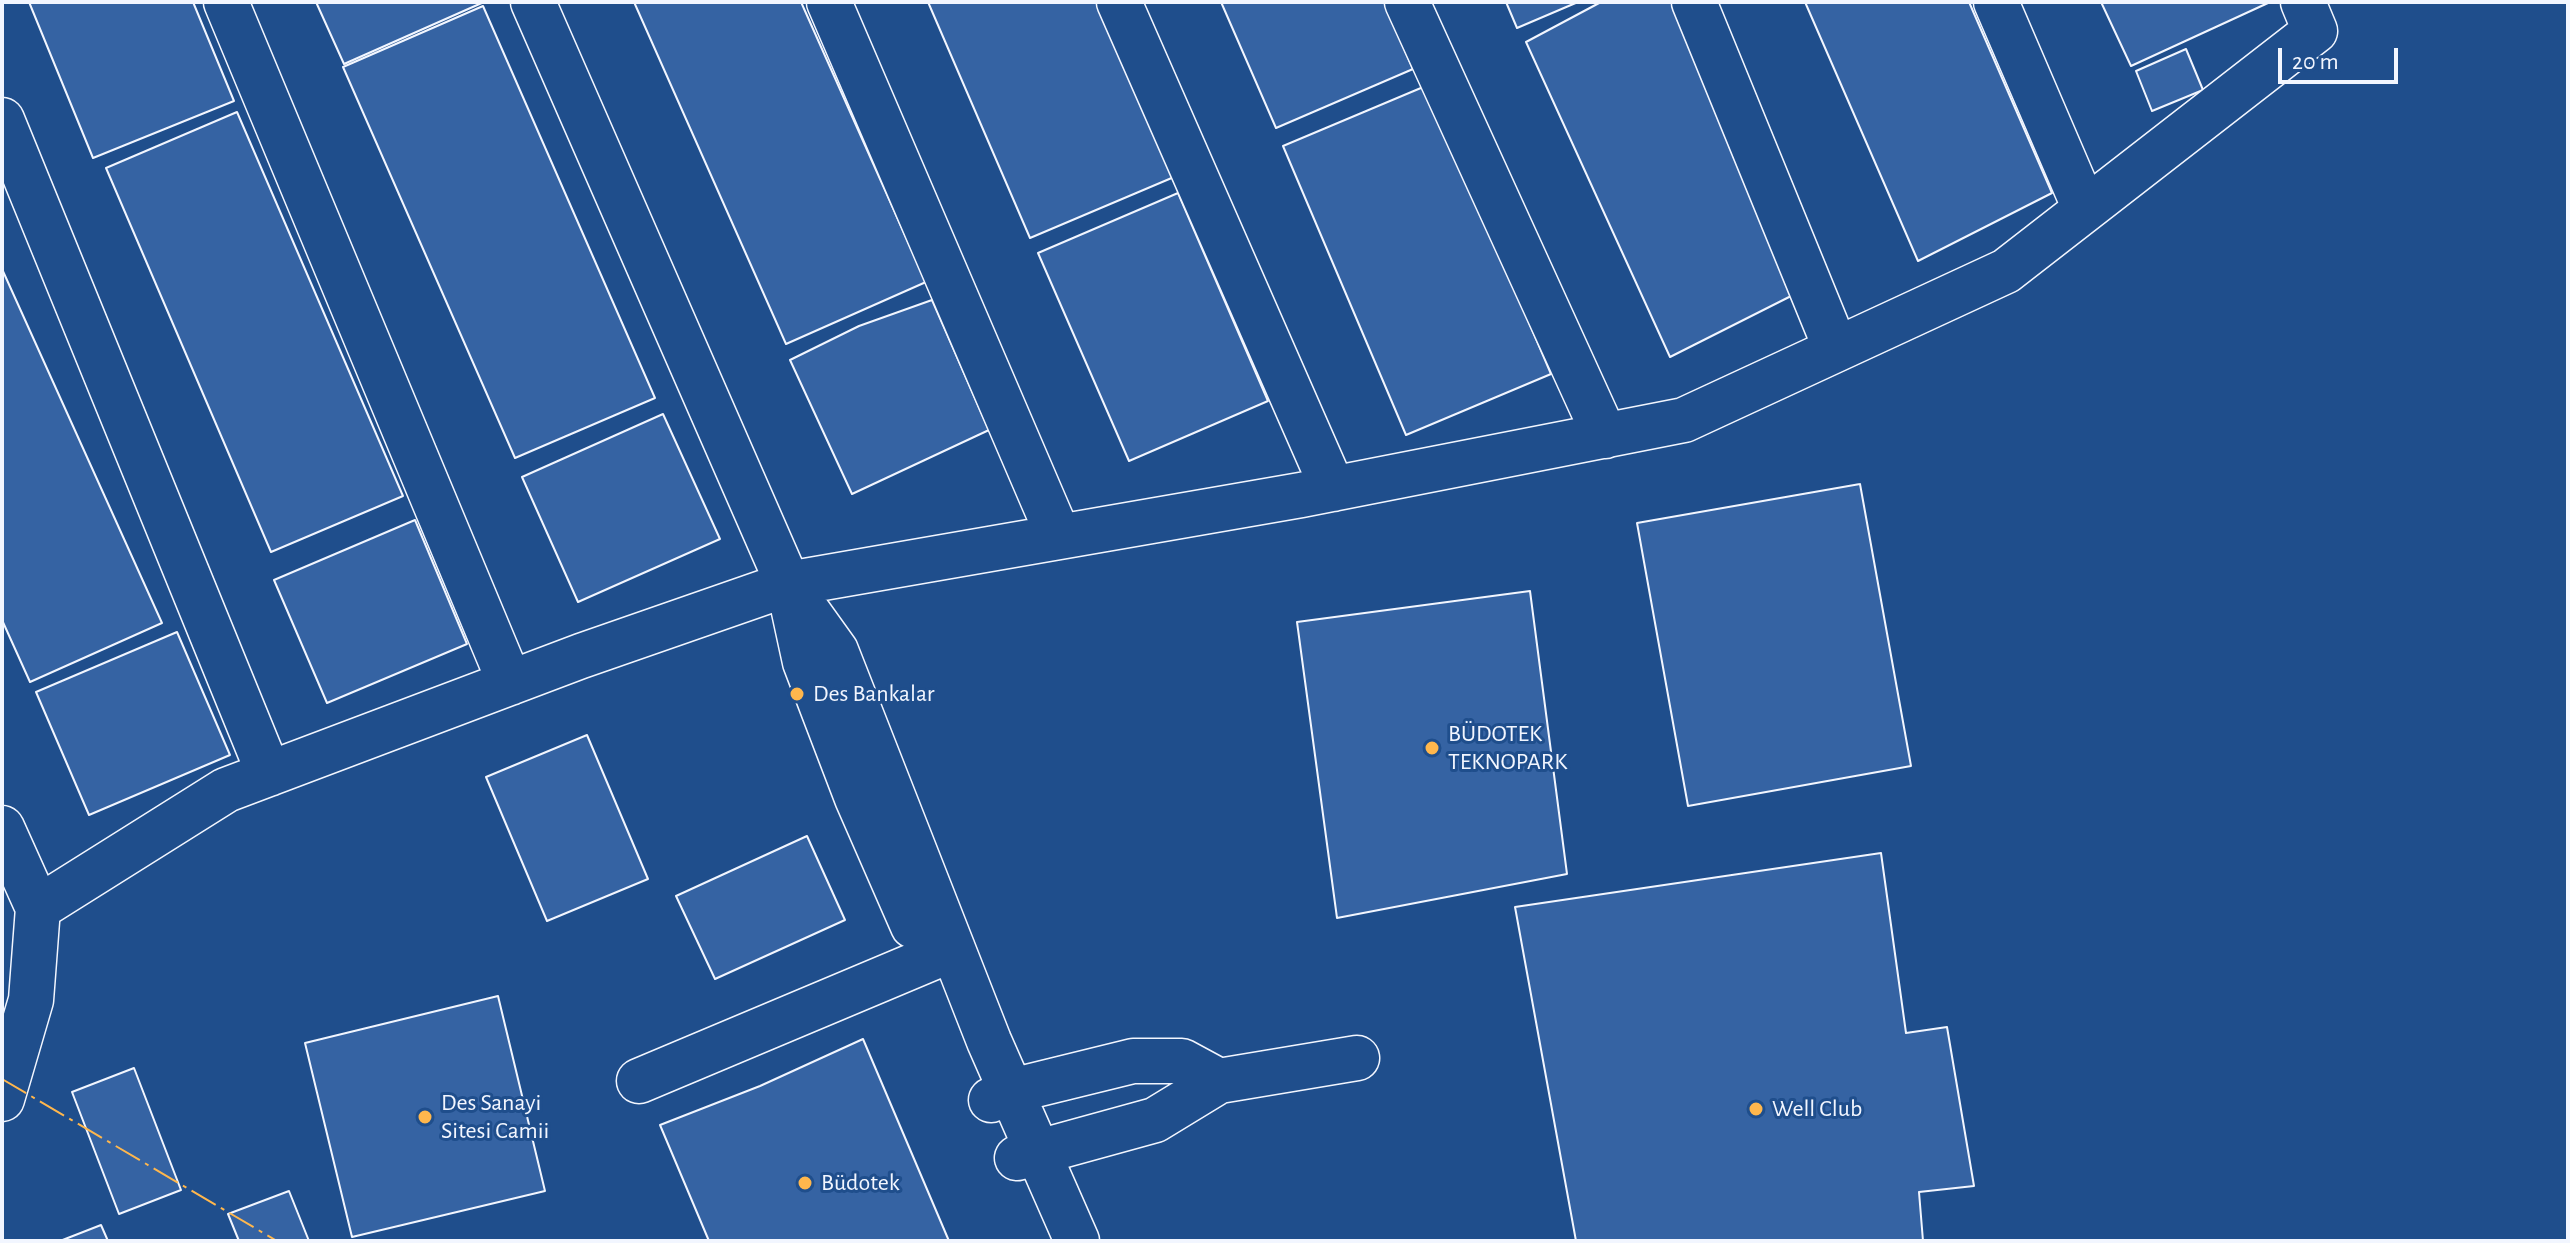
<!DOCTYPE html>
<meta charset="utf-8">
<style>
body{margin:0}
#map{position:relative;width:2570px;height:1243px;overflow:hidden;background:#1f4e8c;font-family:"Alegreya Sans",sans-serif}
canvas{display:block}
.frame{position:absolute;inset:0;border:4px solid #f2f6ff;pointer-events:none}
.scale{position:absolute;left:2278px;top:48px;width:120px;height:36px;box-sizing:border-box;border:4px solid #f2f6ff;border-top:0;padding-left:10px;font-size:24px;line-height:28px;white-space:nowrap;color:#f2f6ff;-webkit-text-stroke:6px #1f4e8c;paint-order:stroke}
</style>
<div id="map">
<canvas width="2570" height="1243"></canvas>
<div class="frame"></div>
<div class="scale">20 m</div>
</div>
<script>
const ctx = document.querySelector('canvas').getContext('2d');
ctx.lineJoin = 'round';
function paint(path, color) { ctx.fillStyle = color; ctx.fill(path, 'evenodd'); }
const shape = rows => new Path2D(rows.map(r => 'M' + r).join(''));
function stroke(path, color, width, dash) { ctx.strokeStyle = color; ctx.lineWidth = width; ctx.lineCap = dash ? 'butt' : 'round'; ctx.setLineDash(dash || []); ctx.stroke(path); }
function label(font, color, halo, rows, align = 'center') {
  ctx.font = font + ' "Alegreya Sans",sans-serif'; ctx.lineWidth = 6; ctx.setLineDash([]); ctx.textBaseline = 'middle'; ctx.strokeStyle = halo; ctx.fillStyle = color; for (const [text, x, y, turn = 0] of rows) {
    ctx.save(); ctx.translate(x, y); ctx.rotate((+turn || 0) * Math.PI / 180); ctx.textAlign = isNaN(turn) ? turn : align; if (halo) ctx.strokeText(text, 0, 0); ctx.fillText(text, 0, 0); ctx.restore();
  }
}
const building = shape([
 [29,2,193,2,234,101,93,158,29,2],
 [316,2,484,2,344,64,316,2],
 [634,2,801,2,926,282,786,344,634,2],
 [928,2,1099,2,1174,177,1030,238,928,2],
 [1221,2,1384,2,1413,69,1276,128,1221,2],
 [1506,2,1578,2,1517,28,1506,2],
 [1601,2,1676,2,1803,290,1670,357,1526,42,1601,2],
 [1805,2,1969,2,2052,193,1918,261,1805,2],
 [2101,2,2267,2,2268,3,2131,66,2101,2],
 [483,6,655,398,515,458,343,67,483,6],
 [2186,49,2203,90,2152,111,2136,71,2186,49],
 [1428,85,1551,374,1406,435,1283,146,1428,85],
 [237,112,403,496,271,552,106,168,237,112],
 [1178,193,1268,401,1129,461,1038,253,1178,193],
 [2,269,162,623,30,682,2,620,2,269],
 [932,300,989,430,852,494,790,360,859,326,932,300],
 [663,414,720,539,578,602,522,477,663,414],
 [1860,484,1911,766,1688,806,1637,523,1860,484],
 [415,520,467,644,327,703,274,580,415,520],
 [1530,591,1567,874,1337,918,1297,622,1530,591],
 [177,632,230,755,89,815,36,692,177,632],
 [587,735,648,879,547,921,486,777,587,735],
 [807,836,845,920,715,979,676,896,807,836],
 [1881,853,1906,1033,1947,1027,1974,1186,1919,1192,1923,1241,1576,1241,1515,907,1881,853],
 [498,996,545,1191,352,1237,305,1043,498,996],
 [863,1039,949,1241,709,1241,660,1125,760,1086,863,1039],
 [134,1068,181,1190,119,1214,72,1092,134,1068],
 [289,1191,309,1241,239,1241,228,1214,289,1191],
 [101,1225,108,1241,60,1241,101,1225]
]);
paint(building, '#3563a3');
stroke(building, '#f2f6ff', 2);
const minor = shape([
 [226,2,510,683],
 [533,2,788,584,836,651,989,1041,1077,1241],
 [829,2,1058,535],
 [1119,2,1333,489],
 [1407,2,1605,436],
 [1694,2,1836,349],
 [1996,2,2085,209],
 [2,120,269,774],
 [792,602,805,662,857,798,913,926],
 [2,828,38,908],
 [639,1081,953,949],
 [2,1099,31,1000,38,908,226,790,581,656,788,584,1301,495,1684,420,2006,271,2315,31,2303,2],
 [991,1100,1011,1091,1133,1061,1182,1061,1219,1081],
 [1017,1158,1155,1120,1219,1081,1357,1058]
]);
stroke(minor, '#f2f6ff', 47);
stroke(minor, '#1f4e8c', 44);
stroke(shape([
 [2,1079,277,1241]
]), '#ffb74d', 2, [28, 6, 4, 6]);
for (const [x, y, r, color] of [
 [797,694,8,"#ffb74d"],
 [1432,748,8,"#ffb74d"],
 [1756,1109,8,"#ffb74d"],
 [425,1117,8,"#ffb74d"],
 [805,1183,8,"#ffb74d"]
]) { const dot = new Path2D(); dot.arc(x, y, r, 0, 2 * Math.PI); ctx.fillStyle = color; ctx.fill(dot); stroke(dot, '#1f4e8c', 3); }
label('24px', '#f2f6ff', '#1f4e8c', [
 ["Des Bankalar",813,694],
 ["BÜDOTEK",1448,734],
 ["TEKNOPARK",1448,762],
 ["Des Sanayi",441,1103],
 ["Sitesi Camii",441,1131],
 ["Well Club",1772,1109],
 ["Büdotek",821,1183]
], 'left');
</script>
